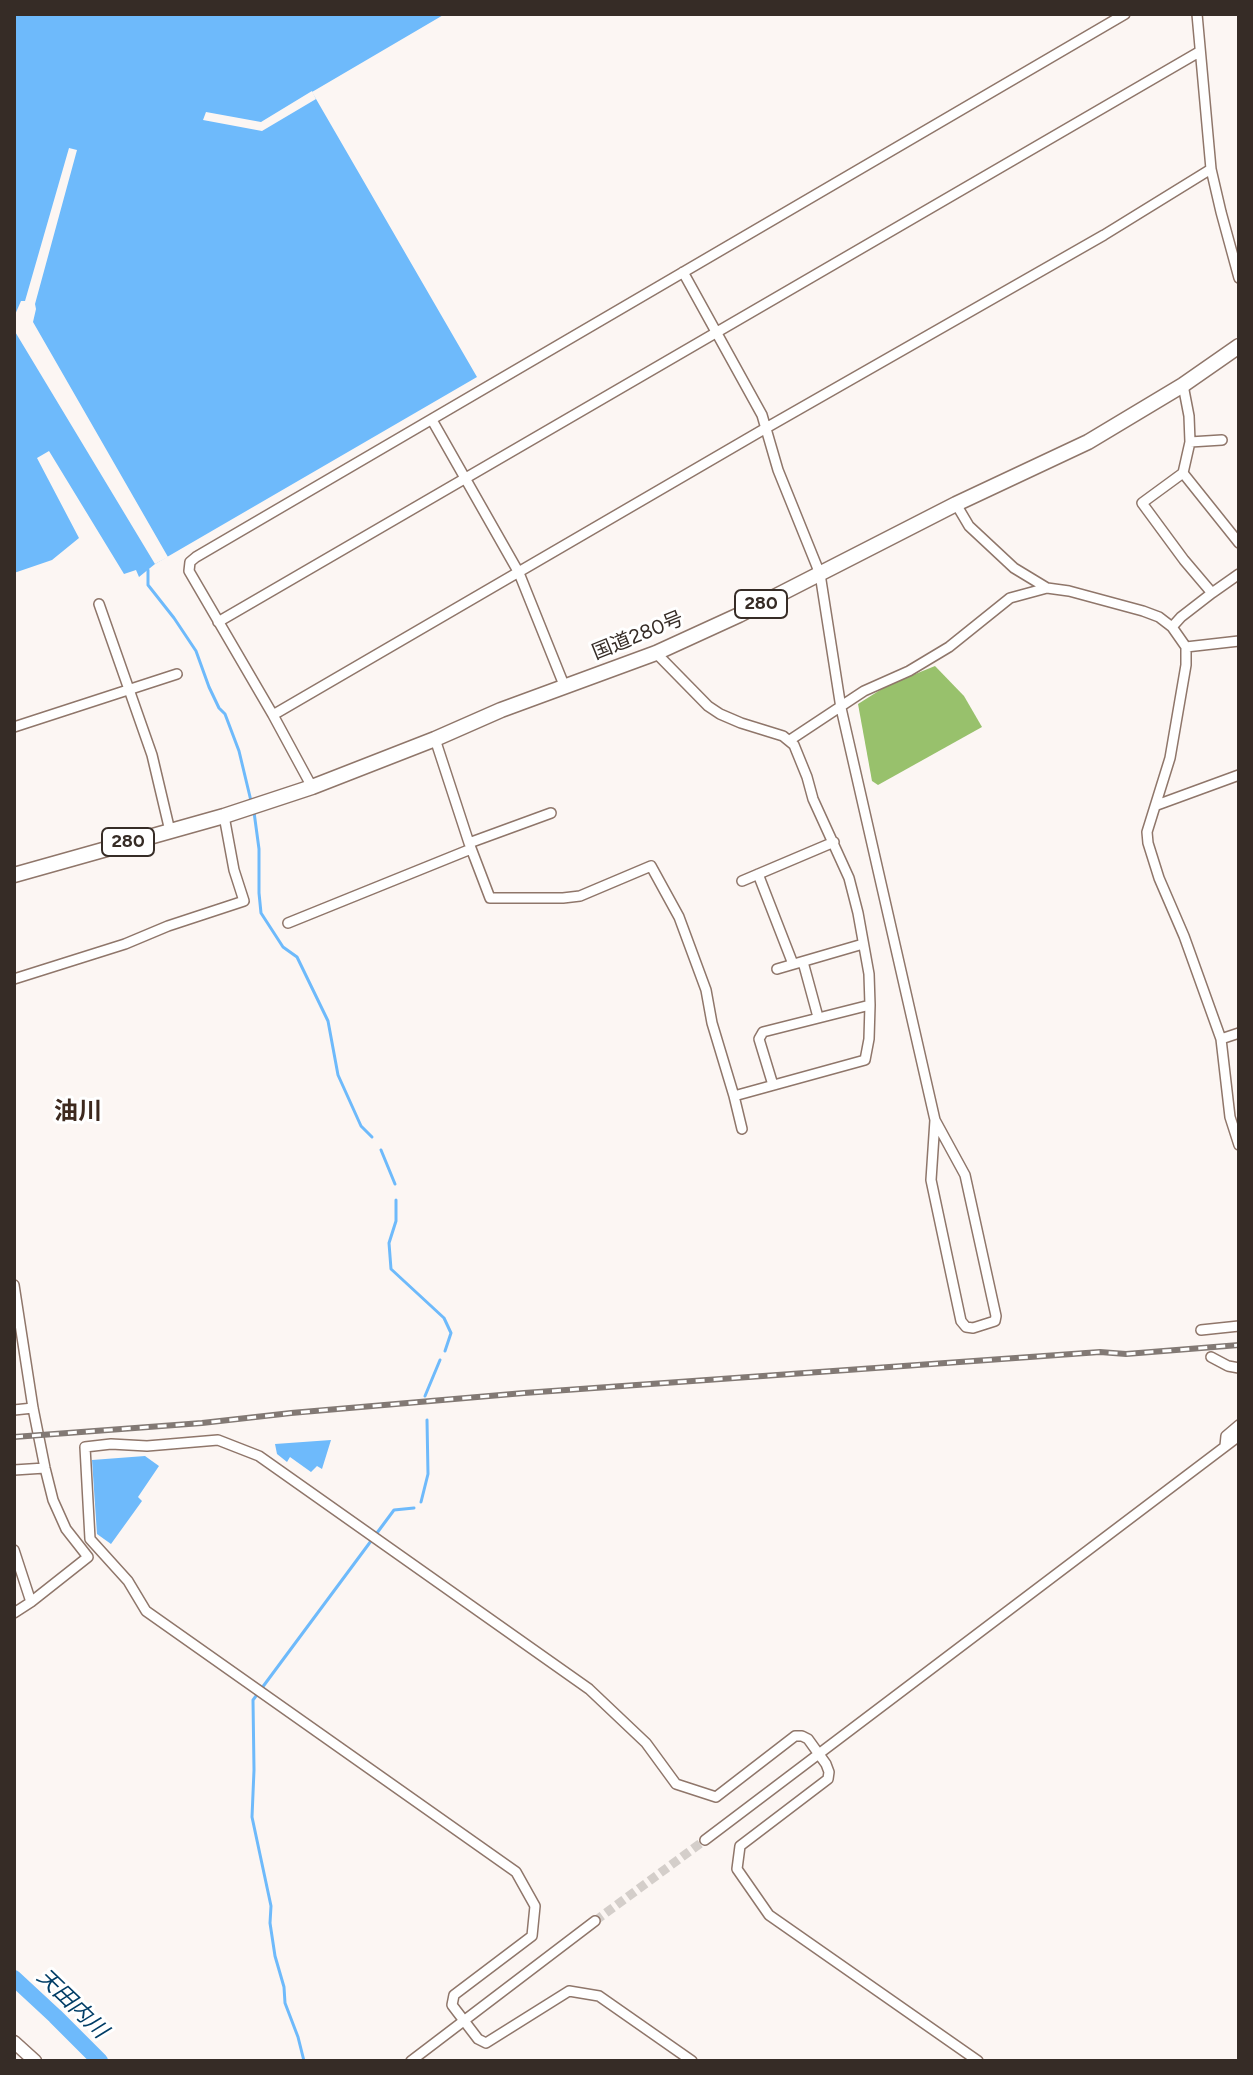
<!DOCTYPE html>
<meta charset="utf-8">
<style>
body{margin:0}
#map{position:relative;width:1253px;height:2075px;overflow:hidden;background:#fcf6f3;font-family:Figtree,sans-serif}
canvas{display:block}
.frame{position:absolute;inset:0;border:16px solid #362c26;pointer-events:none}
</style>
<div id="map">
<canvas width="1253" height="2075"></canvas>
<div class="frame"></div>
</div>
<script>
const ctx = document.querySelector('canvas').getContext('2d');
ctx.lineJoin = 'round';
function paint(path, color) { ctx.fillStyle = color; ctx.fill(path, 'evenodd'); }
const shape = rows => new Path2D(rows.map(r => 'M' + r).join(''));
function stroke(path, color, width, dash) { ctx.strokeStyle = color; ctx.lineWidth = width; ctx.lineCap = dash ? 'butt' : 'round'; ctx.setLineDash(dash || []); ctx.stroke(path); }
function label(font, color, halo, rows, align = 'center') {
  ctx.font = font + ' Figtree,"Noto Sans JP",sans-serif'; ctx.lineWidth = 6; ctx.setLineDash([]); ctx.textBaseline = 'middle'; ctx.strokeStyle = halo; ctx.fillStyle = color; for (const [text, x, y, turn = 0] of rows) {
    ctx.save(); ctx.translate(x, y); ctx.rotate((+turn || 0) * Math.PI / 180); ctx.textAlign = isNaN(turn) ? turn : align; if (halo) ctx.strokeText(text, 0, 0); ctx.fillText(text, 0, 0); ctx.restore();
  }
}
paint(shape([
 [935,666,964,696,982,727,878,785,872,781,858,704,888,685]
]), '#98c16c');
paint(shape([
 [14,14,445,14,312,92,477,377,155,564,139,577,136,570,124,574,49,451,37,458,79,538,52,560,14,573],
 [331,1440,322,1469,317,1466,311,1472,290,1457,287,1462,277,1454,275,1444],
 [145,1456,159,1466,138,1497,142,1501,111,1544,97,1534,92,1460]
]), '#6ebafb');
paint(shape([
 [312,91,316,99,262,131,203,120,206,112,261,122],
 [69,148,77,150,35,304,36,309,33,322,168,557,155,564,14,330,14,317,21,301,25,301]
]), '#fcf6f3');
stroke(shape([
 [148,570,148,585,174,618,196,651,209,687,219,708,225,714,239,751,251,801],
 [254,812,259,849,259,893,261,913,283,947,297,957,328,1021,338,1075,361,1126,372,1137],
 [381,1150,395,1184],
 [396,1200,396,1221,389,1243,391,1269,444,1318,451,1333,445,1351],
 [425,1396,440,1360],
 [421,1502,428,1474,427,1420],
 [304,2061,298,2037,285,2003,284,1987,275,1956,270,1923,271,1906,252,1817,254,1770,253,1700,394,1510,414,1508]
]), '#6ebafb', 3);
stroke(shape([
 [14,1978,55,2016,100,2061]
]), '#6ebafb', 16);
stroke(shape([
 [595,1921,705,1840]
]), '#d4ceca', 9, [9, 4.5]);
const minor = shape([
 [1197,14,1211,169,1221,212,1239,278],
 [683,272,762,415,778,470,820,574,841,708,935,1120,965,1175,996,1316,995,1321,973,1328,966,1327,961,1321,931,1180,935,1120],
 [432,420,519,573,564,685],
 [1190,442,1222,440],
 [1183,473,1239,543],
 [956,504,969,526,1014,568,1047,588],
 [1212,593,1239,574],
 [99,604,152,755,170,831],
 [218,622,1199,52],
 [1172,627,1181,617,1212,593,1184,560,1142,503,1183,473,1190,442,1189,416,1183,385],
 [1186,647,1239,641],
 [656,653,708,706,720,714,741,723,783,736,794,745,807,777,813,799,849,878,858,913,869,974,870,1005,869,1039,865,1060,734,1096],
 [273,715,766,428,1104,235,1211,169],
 [14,727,177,674],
 [435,739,469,843,490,898,563,898,580,896,651,866,679,917,706,990,712,1023,734,1096,742,1129],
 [790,740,864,691,909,671,949,647,1010,598,1047,588,1069,591,1143,611,1159,617,1172,627,1186,647,1186,665,1170,758,1147,832,1148,843,1159,878,1184,936,1221,1039,1230,1117,1239,1145],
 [312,787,273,715,189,571,190,562,196,557,1125,14],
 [1157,805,1239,775],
 [469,843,551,813],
 [758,874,793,964],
 [742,881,834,842],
 [288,923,471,849],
 [803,962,818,1017],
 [777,969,863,944],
 [14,979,125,944,168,926,244,901,234,870,224,816],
 [1221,1039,1239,1033],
 [773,1085,759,1039,763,1032,870,1005],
 [14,1285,33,1408,45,1468,53,1500,66,1529,88,1557,31,1602,14,1613],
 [1201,1330,1239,1326],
 [1211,1357,1228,1366,1239,1368],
 [14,1410,33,1408],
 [1225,1446,1226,1436,1239,1425],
 [14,1470,45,1468],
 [14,1550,31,1602],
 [705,1840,1239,1436],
 [411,2061,595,1921],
 [692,2061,599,1996,569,1991,486,2043,478,2039,452,2005,454,1995,532,1936,535,1906,516,1872,146,1611,128,1581,90,1539,85,1447,111,1444,147,1446,218,1440,259,1456,589,1689,646,1743,676,1784,716,1797,795,1736,802,1736,808,1739,826,1764,829,1772,828,1779,740,1846,737,1869,769,1915,978,2061]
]);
const major = shape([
 [14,2042,35,2061]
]);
const highway = shape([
 [14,875,224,816,312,787,435,739,501,710,656,653,739,615,956,504,1088,442,1183,385,1239,346]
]);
stroke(minor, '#8f766a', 12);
stroke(major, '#8f766a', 15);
stroke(highway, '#8f766a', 17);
stroke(minor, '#fff', 9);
stroke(major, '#fff', 12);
stroke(highway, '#fff', 14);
const rail = shape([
 [14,1437,202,1423,291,1413,524,1393,1100,1352,1126,1354,1239,1345]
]);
stroke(rail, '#827974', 6);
stroke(rail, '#fff', 3, [9]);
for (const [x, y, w] of [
 [761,604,52],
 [128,842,52]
]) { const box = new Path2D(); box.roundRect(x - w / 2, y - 14, w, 28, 6); ctx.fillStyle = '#fff'; ctx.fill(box); stroke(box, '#362c26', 2); }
label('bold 18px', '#362c26', null, [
 ["280",761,604],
 ["280",128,842]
]);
label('20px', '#362c26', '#fff', [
 ["国道280号",638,636,-22]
]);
label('italic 22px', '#003d66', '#fff', [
 ["天田内川",72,2004,44]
]);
label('bold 24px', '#3d291e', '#fff', [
 ["油川",78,1112]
]);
</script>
